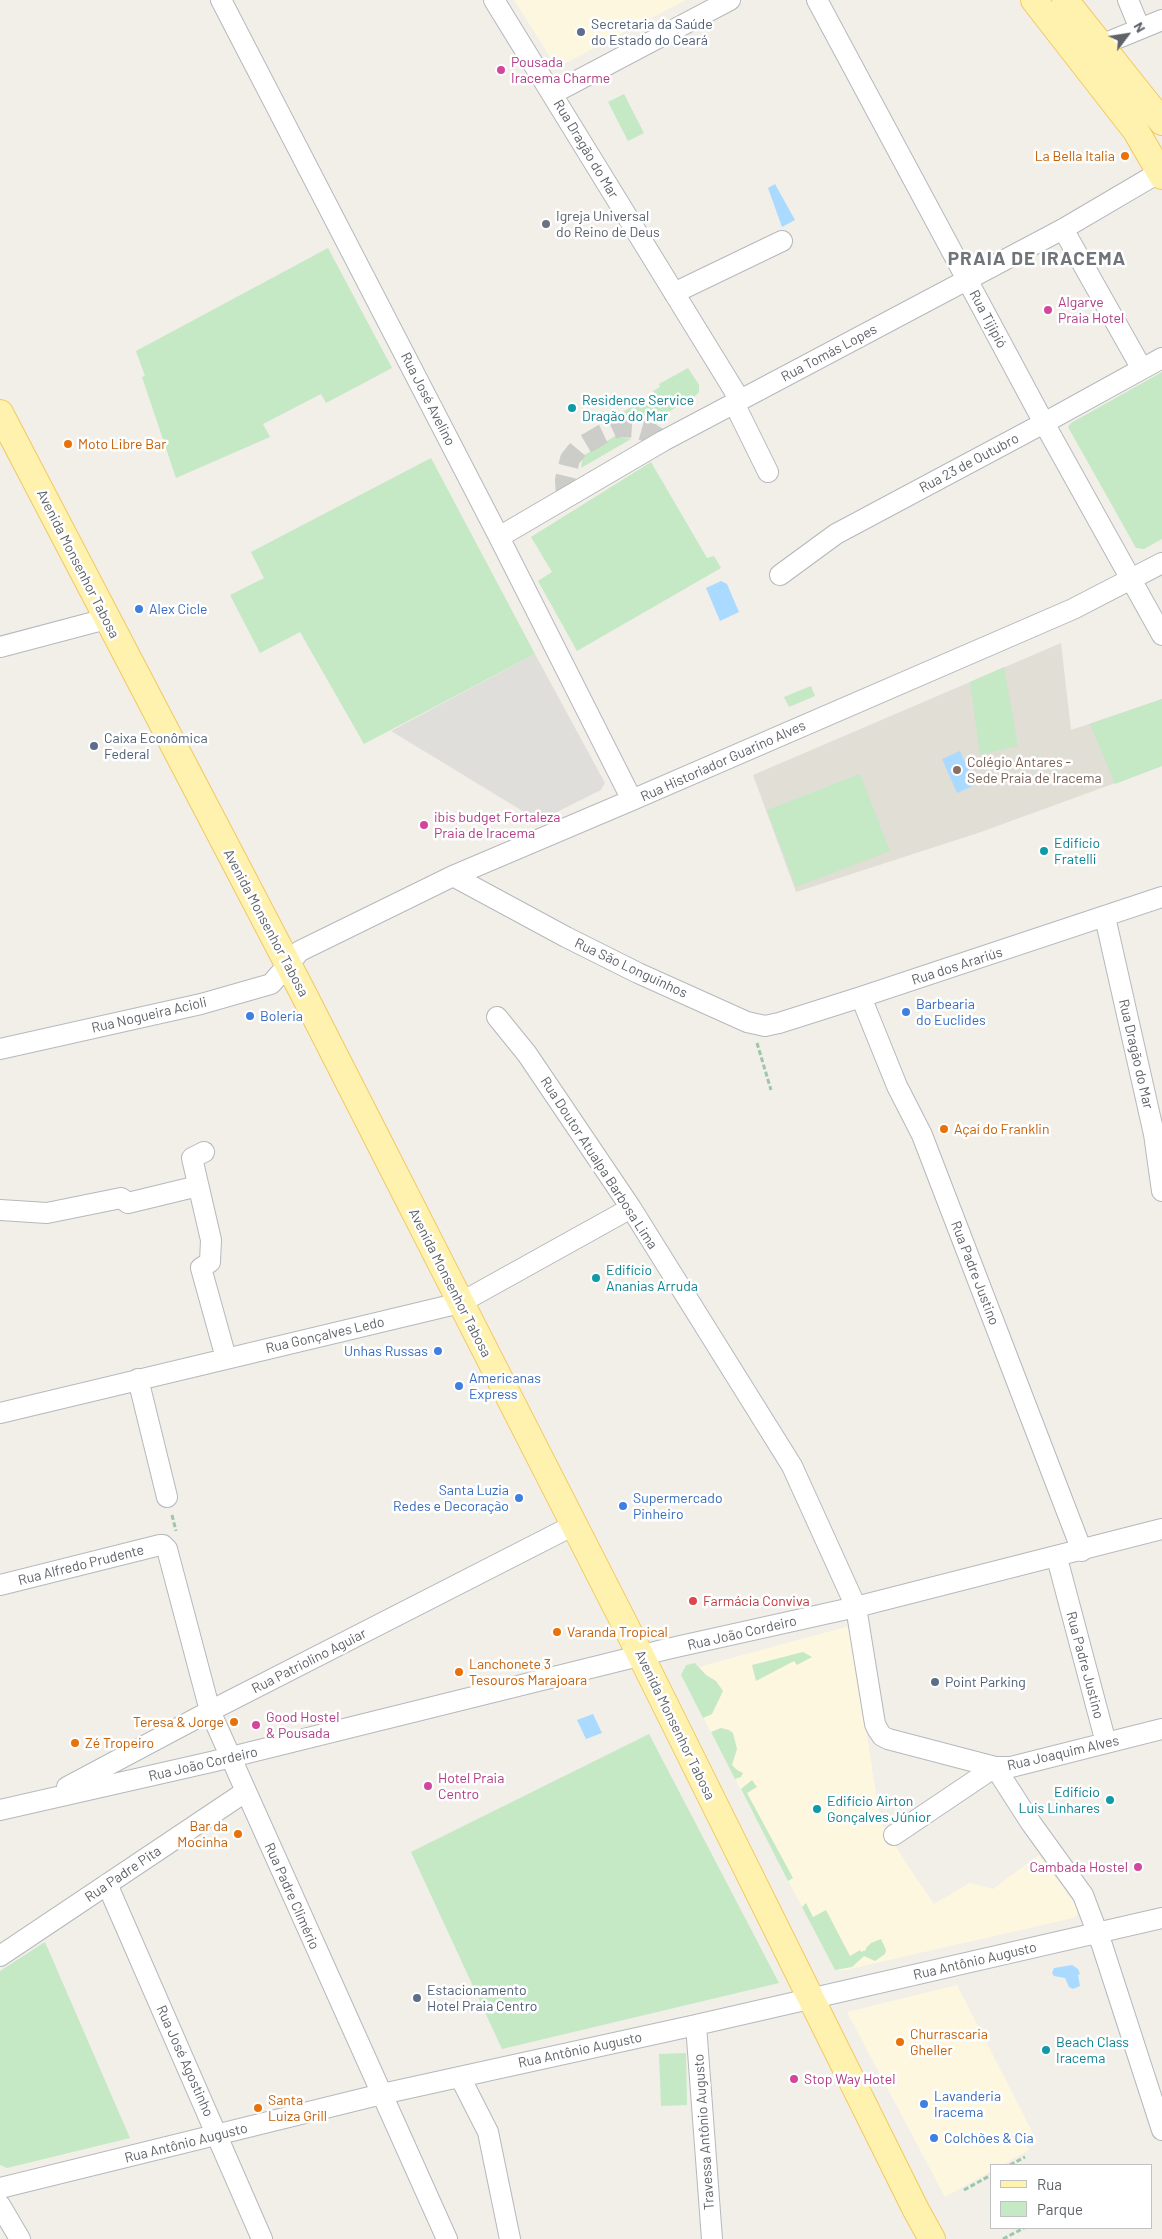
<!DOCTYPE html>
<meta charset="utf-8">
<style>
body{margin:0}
#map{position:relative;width:1162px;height:2239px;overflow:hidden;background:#f1efe8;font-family:Barlow,sans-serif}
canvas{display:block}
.legend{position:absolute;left:990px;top:2164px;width:162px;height:65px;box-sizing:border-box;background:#fff;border:1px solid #bfc1c3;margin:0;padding:6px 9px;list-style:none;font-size:15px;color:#5f6368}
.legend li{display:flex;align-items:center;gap:10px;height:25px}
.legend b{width:25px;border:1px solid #bfc1c3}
.north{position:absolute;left:1102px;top:10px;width:50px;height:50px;-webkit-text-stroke:4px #fff;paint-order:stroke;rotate:59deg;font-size:14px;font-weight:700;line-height:20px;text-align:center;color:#5f6368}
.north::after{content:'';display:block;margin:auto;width:18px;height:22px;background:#5f6368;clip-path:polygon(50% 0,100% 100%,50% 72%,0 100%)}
</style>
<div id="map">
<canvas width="1162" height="2239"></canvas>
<ul class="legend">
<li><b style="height:6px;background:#fff2af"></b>Rua</li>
<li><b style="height:14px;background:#c5e8c5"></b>Parque</li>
</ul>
<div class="north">N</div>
</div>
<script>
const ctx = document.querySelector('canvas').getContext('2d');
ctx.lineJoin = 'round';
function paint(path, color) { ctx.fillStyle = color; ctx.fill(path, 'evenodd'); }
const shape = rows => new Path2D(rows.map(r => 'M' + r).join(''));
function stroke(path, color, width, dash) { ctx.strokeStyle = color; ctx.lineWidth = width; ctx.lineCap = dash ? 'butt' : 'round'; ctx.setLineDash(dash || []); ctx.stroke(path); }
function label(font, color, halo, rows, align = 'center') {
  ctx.font = font + ' Barlow,sans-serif'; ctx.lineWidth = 5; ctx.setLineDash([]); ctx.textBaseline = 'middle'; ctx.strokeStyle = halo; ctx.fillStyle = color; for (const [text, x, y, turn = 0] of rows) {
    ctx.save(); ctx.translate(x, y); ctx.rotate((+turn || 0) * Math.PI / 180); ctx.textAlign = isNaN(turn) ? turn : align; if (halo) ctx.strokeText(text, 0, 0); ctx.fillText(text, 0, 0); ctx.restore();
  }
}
paint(shape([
 [514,0,686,0,558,67,556,66],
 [846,1627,851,1630,879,1814,877,1816,906,1863,934,1904,970,1883,993,1889,1039,1855,1078,1908,1077,1915,1073,1918,845,1970,835,1970,681,1675,686,1665,695,1663,699,1667],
 [957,1985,1038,2143,1026,2144,1029,2150,1002,2165,991,2165,991,2171,945,2197,847,2012]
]), '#fef7e0');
paint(shape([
 [535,654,605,783,601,790,539,821,391,731]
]), '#e0deda');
paint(shape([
 [1061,643,1071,730,1162,699,1162,766,981,832,796,892,753,775]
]), '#e1ded6');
paint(shape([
 [624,94,644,133,628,141,608,102],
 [328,248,392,368,326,403,321,394,263,424,270,437,176,478,142,377,145,376,136,351],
 [688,368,699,385,699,392,695,396,655,420,622,416,621,413,648,397,649,400,656,396,653,391,660,387,659,384],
 [1162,372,1162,539,1144,549,1136,548,1068,427,1071,423],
 [615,436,631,439,581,468,583,456],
 [431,458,535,654,364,744,300,632,260,653,230,595,264,578,251,552],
 [651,462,707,558,714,556,721,568,577,651,538,581,552,572,531,537],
 [1004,667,1018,746,980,755,970,682],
 [811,686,815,696,789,707,784,697],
 [1162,699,1162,766,1115,784,1090,724],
 [860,774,890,851,796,887,767,810],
 [803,1652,812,1657,797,1665,794,1661,756,1681,752,1665],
 [695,1663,706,1675,716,1681,723,1691,712,1714,703,1718,681,1675,686,1665],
 [721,1728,729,1730,733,1733,737,1749,732,1765,737,1770,743,1773,741,1777,735,1779,711,1732],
 [649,1734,779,1983,502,2049,411,1852],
 [752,1780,757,1787,747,1793,793,1878,788,1881,741,1789],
 [806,1903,813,1917,826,1910,850,1956,860,1950,861,1952,866,1950,866,1948,871,1943,881,1939,886,1950,885,1954,875,1961,864,1956,852,1967,835,1970,802,1907],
 [45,1942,130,2138,7,2168,0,2165,0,1971],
 [686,2053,687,2105,661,2106,659,2054]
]), '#c5e8c5');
paint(shape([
 [775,184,795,220,782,227,768,188],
 [721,581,727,584,739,612,720,621,706,588],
 [960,751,975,785,957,793,942,759],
 [593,1714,602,1733,586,1739,577,1720],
 [1072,1965,1078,1969,1080,1974,1078,1975,1080,1986,1073,1989,1069,1987,1065,1978,1054,1976,1052,1973,1054,1968]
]), '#aadaff');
stroke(shape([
 [566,496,565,480,570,459,579,448,601,435,618,427,634,428,651,433,663,441]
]), '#ccccc8', 20, [20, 10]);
const minor = shape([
 [221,0,499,537,632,800],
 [494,0,740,400],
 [817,0,1044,423,1162,635],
 [1128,0,1140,29],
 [1101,45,1162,20],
 [552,94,730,0],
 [1063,229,1142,369],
 [674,293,782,241],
 [734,403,768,472],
 [499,537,663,441,1063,229,1160,172],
 [780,575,836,534,1044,423,1162,358],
 [0,647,106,619],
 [453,876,566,937,638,973,747,1022,765,1026,779,1023,861,997,1162,897],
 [1105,917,1154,1134,1162,1191],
 [861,997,897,1086,922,1135,1082,1551],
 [497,1017,527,1054,631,1208,792,1466,856,1607,875,1724,878,1730,882,1736,888,1739,995,1767,1031,1823,1083,1895,1102,1945,1162,2130],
 [0,1049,201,1004,271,984,300,951,453,876,632,800,1073,609,1162,563],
 [204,1152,192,1158,211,1240,210,1262,201,1268,226,1358],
 [0,1210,47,1213,121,1198,128,1203,198,1186],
 [138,1379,167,1497],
 [0,1413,460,1303,631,1208],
 [1057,1558,1106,1743],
 [0,1585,160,1545,163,1545,167,1549,210,1711,447,2239],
 [67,1787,210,1711,574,1525],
 [0,1810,211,1762,667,1649,856,1607,1162,1529],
 [894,1835,995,1767,1011,1767,1162,1729],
 [107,1884,262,2239],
 [0,1956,245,1792],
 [696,2025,712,2239],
 [460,2077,488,2132,510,2239],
 [0,2188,382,2094,696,2025,1162,1918],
 [0,2205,20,2239]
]);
const major = shape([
 [1034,0,1136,131,1162,176],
 [1065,0,1162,122],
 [0,413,301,989,641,1656,916,2210,932,2239]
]);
stroke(minor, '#b5b8bc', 22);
stroke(major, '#f2c960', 28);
stroke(shape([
 [757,1043,771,1090],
 [172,1515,176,1531],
 [1010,2165,1025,2157],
 [964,2190,991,2175],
 [1003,2239,1024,2228]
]), '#9cc7a9', 3, [5, 2.5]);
stroke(minor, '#fff', 20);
stroke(major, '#fff2af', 26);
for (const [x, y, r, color] of [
 [581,32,5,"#5c6f8a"],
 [501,70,5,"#d1479c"],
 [1125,156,5,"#e8710a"],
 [546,224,5,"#6b7280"],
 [1048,310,5,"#d1479c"],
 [572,408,5,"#0f9aa8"],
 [68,444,5,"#e8710a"],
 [139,609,5,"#3f7fe0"],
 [94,746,5,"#5c6f8a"],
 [957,770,5,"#8d6e63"],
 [424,825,5,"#d1479c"],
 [1044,851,5,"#0f9aa8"],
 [906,1012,5,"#3f7fe0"],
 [250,1016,5,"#3f7fe0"],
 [944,1129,5,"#e8710a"],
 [596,1278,5,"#0f9aa8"],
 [438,1351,5,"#3f7fe0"],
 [459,1386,5,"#3f7fe0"],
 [519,1498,5,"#3f7fe0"],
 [623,1506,5,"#3f7fe0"],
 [693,1601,5,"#e0444e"],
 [557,1632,5,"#e8710a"],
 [459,1672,5,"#e8710a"],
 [935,1682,5,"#5c6f8a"],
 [234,1722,5,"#e8710a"],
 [256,1725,5,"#d1479c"],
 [75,1743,5,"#e8710a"],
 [428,1786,5,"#d1479c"],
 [1110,1800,5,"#0f9aa8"],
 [817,1809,5,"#0f9aa8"],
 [238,1834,5,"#e8710a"],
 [1138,1867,5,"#d1479c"],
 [417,1998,5,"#5c6f8a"],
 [900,2042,5,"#e8710a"],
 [1046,2050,5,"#0f9aa8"],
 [794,2079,5,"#d1479c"],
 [924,2104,5,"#3f7fe0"],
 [258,2108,5,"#e8710a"],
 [934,2138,5,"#3f7fe0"]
]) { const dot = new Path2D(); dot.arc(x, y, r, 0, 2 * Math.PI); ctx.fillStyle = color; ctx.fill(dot); stroke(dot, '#fff', 2); }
label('14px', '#4e5e75', '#fff', [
 ["Secretaria da Saúde",591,24],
 ["do Estado do Ceará",591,40],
 ["Caixa Econômica",104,738],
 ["Federal",104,754],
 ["Point Parking",945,1682],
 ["Estacionamento",427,1990],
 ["Hotel Praia Centro",427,2006]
], 'left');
label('14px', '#b23c85', '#fff', [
 ["Pousada",511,62],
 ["Iracema Charme",511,78],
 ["Algarve",1058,302],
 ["Praia Hotel",1058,318],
 ["ibis budget Fortaleza",434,817],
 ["Praia de Iracema",434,833],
 ["Good Hostel",266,1717],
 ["& Pousada",266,1733],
 ["Hotel Praia",438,1778],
 ["Centro",438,1794],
 ["Cambada Hostel",1128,1867,"right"],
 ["Stop Way Hotel",804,2079]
], 'left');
label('14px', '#5f6368', '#fff', [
 ["Rua Dragão do Mar",586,149,59],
 ["Rua Tijipió",988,319,62],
 ["Rua Tomás Lopes",829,353,-28],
 ["Rua José Avelino",428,399,63],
 ["Rua 23 de Outubro",969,463,-28],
 ["Avenida Monsenhor Tabosa",78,564,63],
 ["Rua Historiador Guarino Alves",723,761,-24],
 ["Avenida Monsenhor Tabosa",266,923,62],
 ["Rua dos Arariús",957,966,-18],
 ["Rua São Longuinhos",631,968,25],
 ["Rua Nogueira Acioli",149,1015,-13],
 ["Rua Dragão do Mar",1136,1054,77],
 ["Rua Doutor Atualpa Barbosa Lima",599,1163,57],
 ["Rua Padre Justino",975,1273,69],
 ["Avenida Monsenhor Tabosa",450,1283,63],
 ["Rua Gonçalves Ledo",325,1335,-13],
 ["Rua Alfredo Prudente",81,1565,-14],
 ["Rua João Cordeiro",742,1633,-13],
 ["Rua Patriolino Aguiar",309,1661,-27],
 ["Rua Padre Justino",1085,1665,75],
 ["Avenida Monsenhor Tabosa",675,1725,64],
 ["Rua Joaquim Alves",1063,1753,-13],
 ["Rua João Cordeiro",203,1764,-13],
 ["Rua Padre Pita",123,1874,-34],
 ["Rua Padre Climério",292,1896,66],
 ["Rua Antônio Augusto",975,1961,-13],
 ["Rua Antônio Augusto",580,2050,-12],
 ["Rua José Agostinho",185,2061,66],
 ["Travessa Antônio Augusto",704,2132,-94],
 ["Rua Antônio Augusto",186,2143,-14]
]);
label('14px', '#c56008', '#fff', [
 ["La Bella Italia",1115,156,"right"],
 ["Moto Libre Bar",78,444],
 ["Açaí do Franklin",954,1129],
 ["Varanda Tropical",567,1632],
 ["Lanchonete 3",469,1664],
 ["Tesouros Marajoara",469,1680],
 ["Teresa & Jorge",224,1722,"right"],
 ["Zé Tropeiro",85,1743],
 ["Bar da",228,1826,"right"],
 ["Mocinha",228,1842,"right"],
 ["Churrascaria",910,2034],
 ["Gheller",910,2050],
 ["Santa",268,2100],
 ["Luiza Grill",268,2116]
], 'left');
label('14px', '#5b616d', '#fff', [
 ["Igreja Universal",556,216],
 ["do Reino de Deus",556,232]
], 'left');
label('14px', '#0d838f', '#fff', [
 ["Residence Service",582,400],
 ["Dragão do Mar",582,416],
 ["Edifício",1054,843],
 ["Fratelli",1054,859],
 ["Edifício",606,1270],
 ["Ananias Arruda",606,1286],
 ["Edifício",1100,1792,"right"],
 ["Luis Linhares",1100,1808,"right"],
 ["Edifício Airton",827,1801],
 ["Gonçalves Júnior",827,1817],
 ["Beach Class",1056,2042],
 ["Iracema",1056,2058]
], 'left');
label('14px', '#366cbe', '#fff', [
 ["Alex Cicle",149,609],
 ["Barbearia",916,1004],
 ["do Euclides",916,1020],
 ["Boleria",260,1016],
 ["Unhas Russas",428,1351,"right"],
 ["Americanas",469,1378],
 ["Express",469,1394],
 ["Santa Luzia",509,1490,"right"],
 ["Redes e Decoração",509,1506,"right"],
 ["Supermercado",633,1498],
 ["Pinheiro",633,1514],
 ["Lavanderia",934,2096],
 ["Iracema",934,2112],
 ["Colchões & Cia",944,2138]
], 'left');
label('14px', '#785e54', '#fff', [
 ["Colégio Antares -",967,762],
 ["Sede Praia de Iracema",967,778]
], 'left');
label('14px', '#be3a42', '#fff', [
 ["Farmácia Conviva",703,1601]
], 'left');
ctx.letterSpacing = '1px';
label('bold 19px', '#70757a', '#fff', [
 ["PRAIA DE IRACEMA",1037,259]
]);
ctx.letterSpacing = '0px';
</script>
